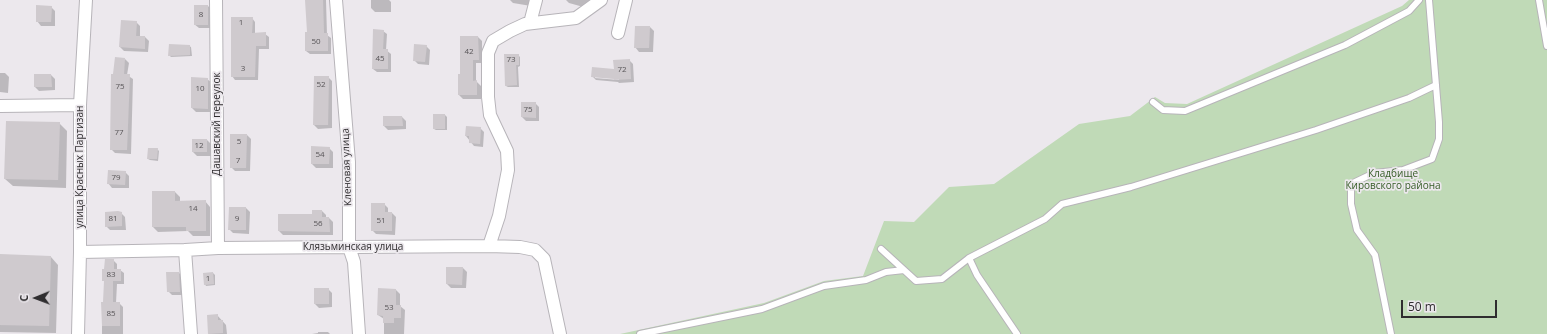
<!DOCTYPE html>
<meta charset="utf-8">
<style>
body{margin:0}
#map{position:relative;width:1547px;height:334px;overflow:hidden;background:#ece8ed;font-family:"Open Sans",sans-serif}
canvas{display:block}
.north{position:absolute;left:16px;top:278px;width:40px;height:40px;-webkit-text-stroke:3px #ece8ed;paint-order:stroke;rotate:269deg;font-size:11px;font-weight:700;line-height:16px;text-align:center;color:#2f2d2f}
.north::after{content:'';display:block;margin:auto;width:14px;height:18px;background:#2f2d2f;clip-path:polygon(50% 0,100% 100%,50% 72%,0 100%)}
.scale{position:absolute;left:1401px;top:300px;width:96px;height:18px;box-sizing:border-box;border:2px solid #2f2d2f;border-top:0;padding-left:5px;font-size:12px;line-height:14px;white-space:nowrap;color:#2f2d2f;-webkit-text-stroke:3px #ece8ed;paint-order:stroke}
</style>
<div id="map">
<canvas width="1547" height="334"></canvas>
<div class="north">С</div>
<div class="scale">50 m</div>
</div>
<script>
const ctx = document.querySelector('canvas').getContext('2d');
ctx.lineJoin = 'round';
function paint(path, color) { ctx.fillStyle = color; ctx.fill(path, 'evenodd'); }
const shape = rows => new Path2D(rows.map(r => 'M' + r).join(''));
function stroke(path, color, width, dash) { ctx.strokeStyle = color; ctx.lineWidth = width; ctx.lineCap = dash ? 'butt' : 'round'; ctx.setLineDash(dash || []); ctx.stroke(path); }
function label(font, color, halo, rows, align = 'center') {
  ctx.font = font + ' "Open Sans",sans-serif'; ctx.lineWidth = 3.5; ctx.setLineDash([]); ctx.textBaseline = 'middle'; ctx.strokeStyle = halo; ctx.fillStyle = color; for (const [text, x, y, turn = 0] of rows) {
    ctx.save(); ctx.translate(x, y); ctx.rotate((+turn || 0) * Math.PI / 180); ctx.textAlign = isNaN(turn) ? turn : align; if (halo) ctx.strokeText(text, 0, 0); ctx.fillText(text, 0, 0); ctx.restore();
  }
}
paint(shape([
 [1409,0,1547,0,1547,334,620,334,764,303,824,281,863,276,884,221,914,222,949,187,994,184,1079,124,1130,116,1155,97,1165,103,1187,104,1402,6]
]), '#c0dab7');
paint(shape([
 [306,0,326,0,327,35,331,38,331,54,310,54,306,51,308,33],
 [371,0,389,0,391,2,391,12,375,12,371,8],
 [510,0,534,0,531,6,513,3],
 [566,0,593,0,587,8,569,3],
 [208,6,212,10,212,28,199,28,194,24],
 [51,7,55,11,55,26,41,26,37,21],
 [252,18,255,22,255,34,265,34,269,37,269,49,259,49,258,80,235,80,232,76],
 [136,22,140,26,140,37,145,37,149,41,148,52,124,51,120,47],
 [650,27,654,31,653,52,639,52,635,47],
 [383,31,387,34,386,50,391,54,391,72,377,72,373,69],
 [478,37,482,41,482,63,476,63,476,81,481,86,481,99,463,99,459,95,459,75,461,75],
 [189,46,191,47,192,56,171,57,169,55],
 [426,46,430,50,429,65,418,64,414,60],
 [518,55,520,57,520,66,518,67,519,87,508,87,506,86],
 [125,59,129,63,127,75,133,79,131,154,115,153,111,149,114,75],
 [629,60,633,64,634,82,619,83,618,82,596,80,592,76,615,70],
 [595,76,619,78,619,80,595,78],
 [0,73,5,73,9,77,8,93,0,92],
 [51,75,55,79,55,90,39,91,35,87],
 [328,77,332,81,332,128,318,129,314,125],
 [207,79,212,83,211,112,196,112,192,108],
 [535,103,539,107,539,121,526,121,522,117],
 [445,115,447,117,447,130,436,130,434,129],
 [402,117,406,121,406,129,388,130,384,126],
 [59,123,67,131,66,188,13,186,5,179],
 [480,128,484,132,483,147,474,146,466,136],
 [247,135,251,139,250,171,235,171,231,167],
 [207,140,211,144,211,156,197,156,193,152],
 [329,148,333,152,333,168,316,168,312,164],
 [157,149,159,151,158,161,150,160,148,159],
 [125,172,129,176,129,188,112,188,108,183],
 [175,192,180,197,180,202,205,201,210,207,210,236,193,236,188,231,158,232,153,227],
 [384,204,388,208,388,213,392,213,396,217,395,235,376,234,372,230],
 [230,208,246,208,250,212,249,234,233,233,229,229],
 [322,211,326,215,326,218,329,218,333,222,333,235,283,235,279,231],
 [121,213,125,217,126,230,110,230,106,226],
 [0,255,51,257,58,265,56,333,0,332],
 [113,260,117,264,117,270,120,270,124,273,124,284,117,284,116,303,119,303,123,307,123,334,102,334,102,303,104,303,105,282,103,280,105,270],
 [447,268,463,268,467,272,466,288,451,288,447,284],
 [179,273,183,277,184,295,172,295,168,291],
 [213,273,215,275,215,285,206,286,205,284],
 [328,289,332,293,332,307,319,308,315,304],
 [379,289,396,290,400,294,400,306,405,310,404,334,384,334,384,319,378,315],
 [217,315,226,325,227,334,209,334,208,316],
 [318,332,328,332,330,334,312,334,318,333]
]), '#0003');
paint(shape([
 [305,0,323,0,324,33,328,33,328,51,305,51,305,32,307,32],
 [36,5,52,6,51,22,36,22],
 [194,5,208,5,208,25,194,25],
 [231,17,253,17,252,33,266,32,266,46,256,46,255,77,231,77],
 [121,20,137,21,136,36,145,36,145,49,119,47],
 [635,26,650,26,649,48,634,48],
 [373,29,384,30,383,49,388,49,388,69,372,69],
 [460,36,478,36,479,60,473,60,473,81,477,80,477,95,458,95,458,74,460,74],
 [169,44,190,45,190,55,168,56],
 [414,44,427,45,425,62,413,61],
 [504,54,519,54,519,65,516,65,517,85,505,86],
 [115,57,125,58,124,74,130,74,127,150,110,150,111,74,113,74],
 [630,59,631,79,614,80,614,79,591,77,592,67,614,69,613,60],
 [34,74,51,74,52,87,34,87],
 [314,76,329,76,328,125,313,125],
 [191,77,208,78,208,109,191,108],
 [521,102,536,102,536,118,521,117],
 [433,114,445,114,445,129,433,129],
 [383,116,402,116,403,126,383,126],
 [6,121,60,122,58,180,4,179],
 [466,126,481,127,480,144,469,143,469,136,465,136],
 [230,134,247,134,246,168,230,168],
 [192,139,207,139,207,152,192,152],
 [311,146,330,147,329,164,311,164],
 [148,148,158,148,157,159,147,159],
 [108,170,126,171,125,185,107,184],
 [152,191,175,191,175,201,206,200,206,231,186,231,186,227,152,227],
 [371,203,385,203,385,212,392,212,392,231,371,231],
 [229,207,246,207,246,230,228,230],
 [312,210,322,210,322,217,329,217,330,232,278,231,278,214,312,214],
 [118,211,122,212,122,226,105,227,105,212],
 [0,254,51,256,49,326,0,325],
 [105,259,114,259,114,269,121,269,121,281,113,281,113,302,120,302,120,326,102,326,101,302,103,302,104,281,102,281,102,269,104,269],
 [446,267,463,267,462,285,446,284],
 [166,272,179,272,180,292,167,292],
 [213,272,214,284,204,285,203,273],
 [314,288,329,288,329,304,314,304],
 [378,288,396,289,396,305,401,305,401,318,394,318,394,323,383,323,383,316,377,315],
 [218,314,218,320,223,320,223,333,208,334,207,315]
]), '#cfcace');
const lane = shape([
 [1539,0,1547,46],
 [1153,102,1163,110,1185,111,1345,45,1409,11,1419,0],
 [881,249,916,281,942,279,969,258,977,275,1017,334],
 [969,258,1045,219,1062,204,1131,187,1316,130,1409,98,1436,85],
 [640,334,762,309,824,286,866,280,886,272,904,270],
 [1391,334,1375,255,1357,230,1351,204,1351,184,1374,173,1403,170,1432,159,1439,139,1439,122,1429,0]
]);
const street = shape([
 [216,0,218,248],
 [336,0,349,162,349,247,354,262,359,334],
 [530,23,536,0],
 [618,33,626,0],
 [0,106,80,105],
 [489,246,499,216,508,170,507,151,490,115,488,97,488,53,493,41,510,31,525,24,576,18,601,0],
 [185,250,191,334],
 [80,252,185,250,218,248,489,246,520,247,535,250,544,259,560,334],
 [78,334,80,252,80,105,86,0]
]);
stroke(lane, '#b7b4b9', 8);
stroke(street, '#b7b4b9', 14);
stroke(lane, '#fff', 6);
stroke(street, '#fff', 12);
label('8px', '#575457', null, [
 ["8",201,15],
 ["1",241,23],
 ["50",316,42],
 ["42",469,52],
 ["45",380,59],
 ["73",511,60],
 ["3",243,69],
 ["72",622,70],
 ["52",321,85],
 ["75",120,87],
 ["10",200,89],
 ["75",528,110],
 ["77",119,133],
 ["5",239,142],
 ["12",199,146],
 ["54",320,155],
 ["7",238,161],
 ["79",116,178],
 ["14",193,209],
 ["81",113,219],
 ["9",237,219],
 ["51",381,221],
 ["56",318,224],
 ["83",111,275],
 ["1",208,279],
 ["53",389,308],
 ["85",111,314]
]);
label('10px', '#2f2d2f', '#ece8ed', [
 ["Дашавский переулок",217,124,-90],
 ["улица Красных Партизан",80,167,-90],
 ["Кленовая улица",347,167,-92],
 ["Клязьминская улица",353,247]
]);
label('10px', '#365d27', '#ece8ed', [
 ["Кладбище",1393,174],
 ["Кировского района",1393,186]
]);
</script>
